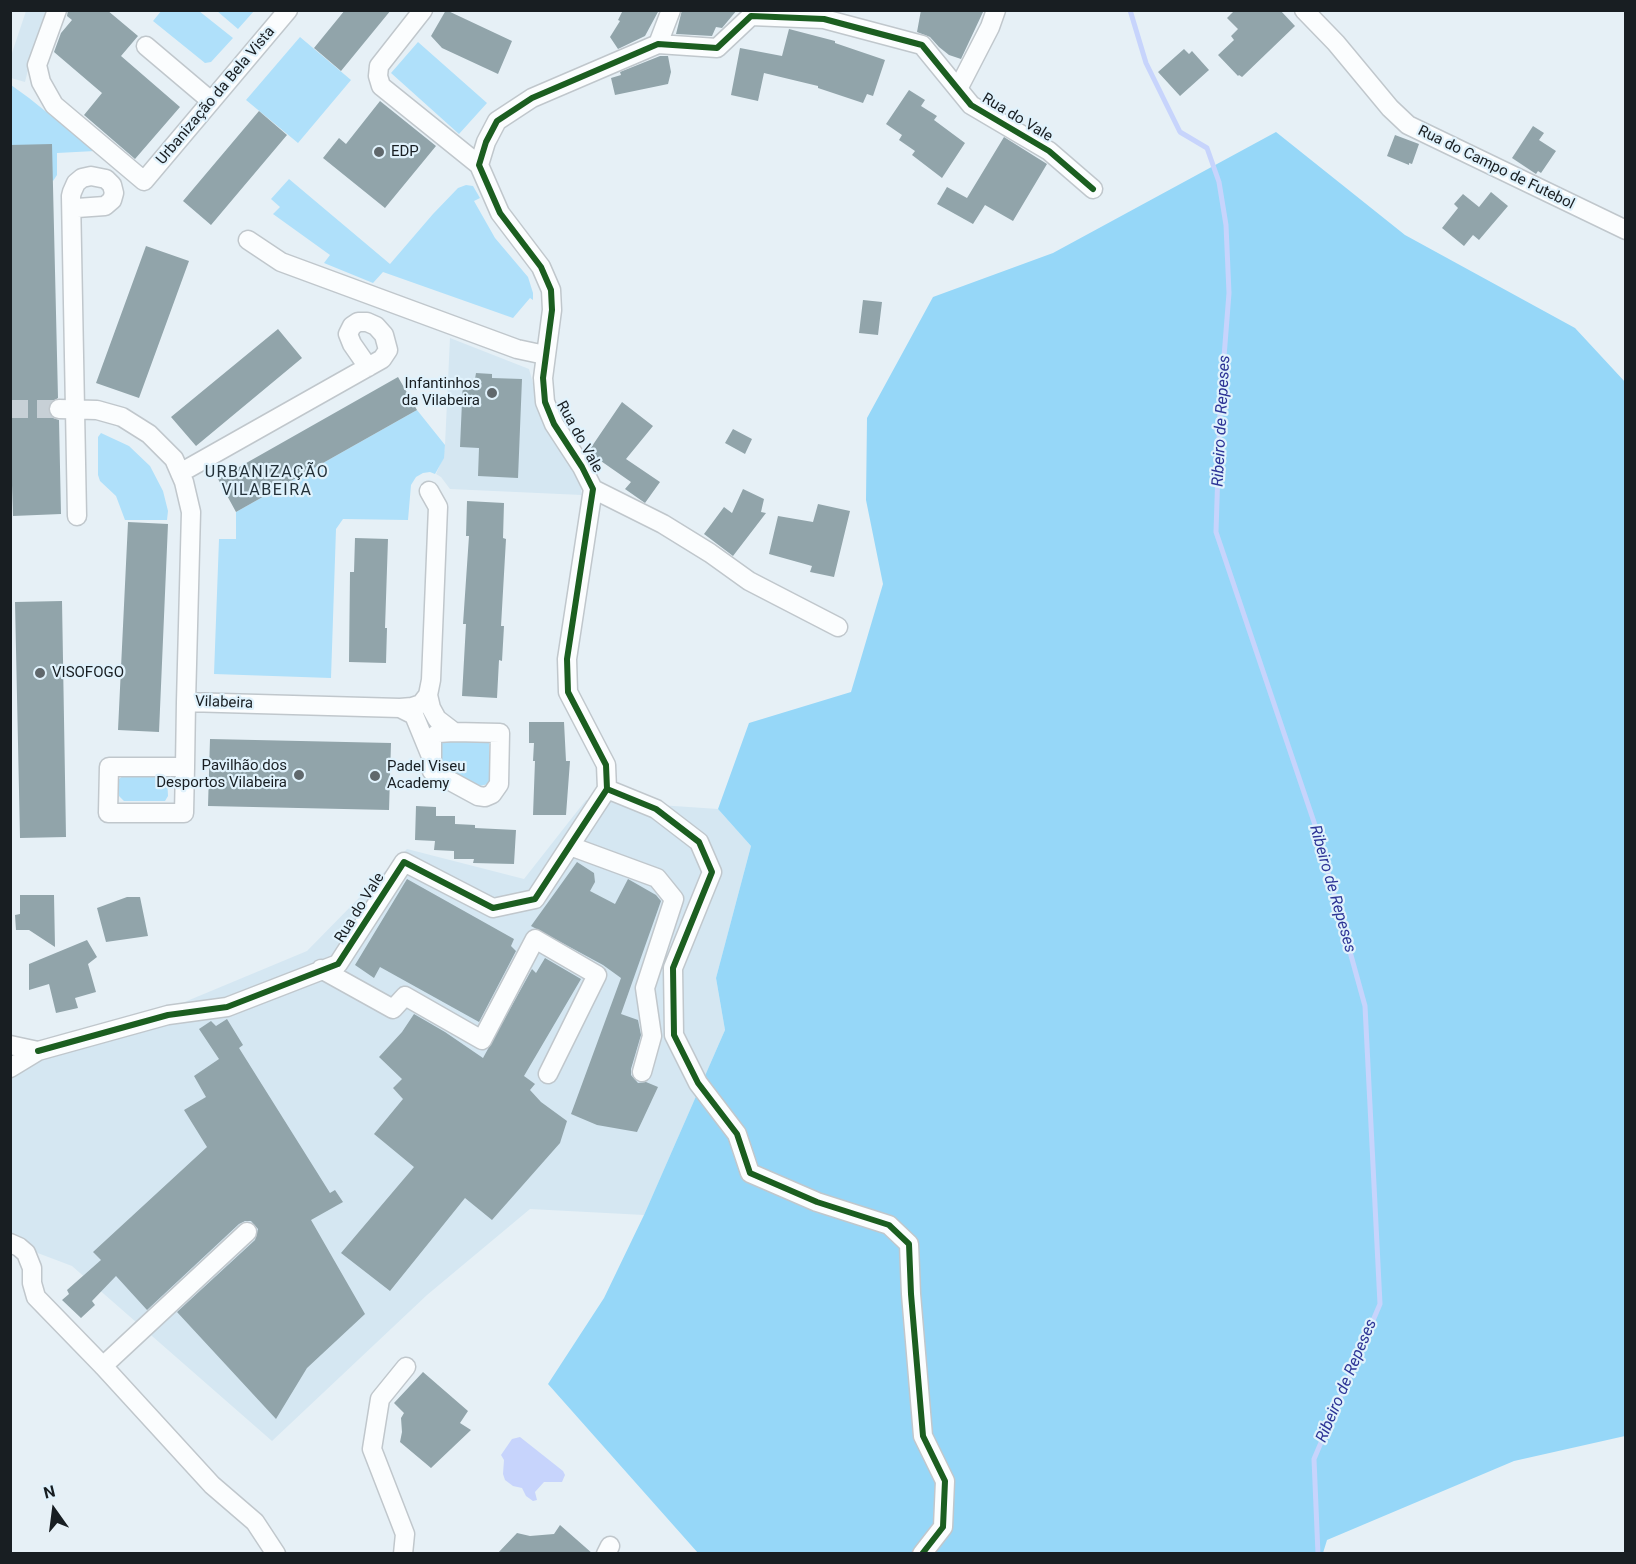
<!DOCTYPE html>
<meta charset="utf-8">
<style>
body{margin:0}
#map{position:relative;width:1636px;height:1564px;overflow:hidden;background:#e6f0f6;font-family:Roboto,sans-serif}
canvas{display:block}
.frame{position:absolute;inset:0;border:12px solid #181e22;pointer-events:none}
.north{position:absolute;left:24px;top:1480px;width:60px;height:60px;-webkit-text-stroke:4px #e0f2fc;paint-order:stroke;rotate:346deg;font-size:16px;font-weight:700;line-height:24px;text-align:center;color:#181e22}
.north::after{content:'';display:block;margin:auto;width:21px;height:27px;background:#181e22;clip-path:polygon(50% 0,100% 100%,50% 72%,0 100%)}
</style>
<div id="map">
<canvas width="1636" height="1564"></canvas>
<div class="frame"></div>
<div class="north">N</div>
</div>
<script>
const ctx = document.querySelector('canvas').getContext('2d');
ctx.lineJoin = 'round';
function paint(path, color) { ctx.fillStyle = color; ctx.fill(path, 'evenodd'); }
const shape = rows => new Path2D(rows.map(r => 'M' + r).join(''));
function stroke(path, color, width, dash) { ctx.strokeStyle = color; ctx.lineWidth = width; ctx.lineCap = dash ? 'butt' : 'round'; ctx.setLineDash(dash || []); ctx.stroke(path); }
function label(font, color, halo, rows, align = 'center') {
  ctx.font = font + ' Roboto,sans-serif'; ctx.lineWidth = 4.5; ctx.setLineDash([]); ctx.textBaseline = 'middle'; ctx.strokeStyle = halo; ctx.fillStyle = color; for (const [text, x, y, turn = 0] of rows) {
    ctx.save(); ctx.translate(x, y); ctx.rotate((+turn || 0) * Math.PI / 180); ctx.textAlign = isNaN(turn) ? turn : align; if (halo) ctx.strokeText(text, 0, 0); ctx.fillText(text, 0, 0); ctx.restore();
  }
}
paint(shape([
 [26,11,46,11,34,46,25,82,11,78,11,56],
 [450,338,529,369,543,418,554,443,579,477,582,495,450,489,441,477,436,474,443,458,445,445],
 [586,800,718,809,751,846,716,978,725,1030,644,1215,530,1209,427,1295,272,1441,72,1266,35,1252,11,1248,10,1063,163,1011,307,951,407,849,524,879]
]), '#d5e7f2');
paint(shape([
 [162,10,199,11,233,38,211,62,205,63,153,21],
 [217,11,254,11,238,29],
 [300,37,351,80,298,143,246,100],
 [418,42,487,103,459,134,391,73],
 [11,85,29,98,95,151,57,153,57,175,53,181,11,145],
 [289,179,390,264,433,214,458,188,466,185,473,186,480,198,474,201,495,238,528,277,533,293,533,300,530,298,513,318,383,272,373,283,324,263,330,255,273,214,280,207,271,199],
 [417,410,445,445,444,458,435,474,430,472,423,473,416,477,411,485,408,520,343,519,336,529,331,678,214,674,219,539,236,539,236,512],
 [101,433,129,446,150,466,163,491,168,511,167,520,125,520,116,496,100,481,98,475,98,437],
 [438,739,489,742,490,779,488,784,480,786,440,765],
 [124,775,163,775,167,777,168,796,165,801,124,801,119,796,119,779]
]), '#afe0fa');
paint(shape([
 [1276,132,1405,235,1575,328,1626,383,1625,1436,1514,1461,1327,1540,1323,1553,698,1553,548,1384,604,1298,644,1215,725,1030,716,978,751,846,718,809,749,723,851,692,883,584,866,500,867,418,933,297,1053,253]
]), '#96d7f8');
paint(shape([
 [520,1437,563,1471,565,1475,562,1482,544,1482,535,1492,537,1500,533,1501,526,1496,522,1488,513,1486,505,1480,503,1474,504,1460,501,1455,512,1439]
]), '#c7d4fc');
stroke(shape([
 [1130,10,1146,63,1180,132,1207,148,1219,182,1226,225,1229,293,1220,408,1216,532,1315,825,1365,1006,1380,1304,1314,1459,1318,1554]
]), '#c7d4fc', 5);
paint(shape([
 [68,10,107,10,138,36,121,56,180,107,135,159,84,115,102,93,54,52,61,33,72,20,67,16],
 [345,10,391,10,341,71,314,48],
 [446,10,512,41,498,74,442,48,431,36],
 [623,10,659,10,645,36,618,49,610,37,620,21,618,20],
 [682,10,737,10,722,28,716,27,712,36,676,34],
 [921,10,983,12,961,59,949,55,939,47,930,37,917,32],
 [1235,10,1280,10,1295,26,1242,77,1239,75,1238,76,1218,55,1234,40,1231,36,1238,29,1227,18],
 [789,29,835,41,835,43,885,60,873,96,867,94,863,103,818,88,818,86,764,73,758,101,731,95,740,48,782,56],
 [1184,49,1189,54,1192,51,1209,70,1180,96,1158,72],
 [660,56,668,56,671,72,668,84,615,95,611,78,621,75,620,72],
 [909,90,925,100,921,106,937,116,934,120,965,143,942,178,912,155,915,151,899,140,902,135,886,124],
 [380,101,436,146,385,208,323,158,339,138,346,144],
 [259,111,287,135,211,225,183,201],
 [1533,126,1544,133,1539,140,1556,151,1541,173,1538,171,1536,174,1512,158],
 [1395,135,1419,144,1412,164,1409,163,1409,165,1387,156],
 [1004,137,1047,164,1013,221,985,205,973,224,937,204,947,187,967,198],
 [52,144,58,398,50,403,48,409,53,418,59,420,61,514,13,516,10,424,10,145],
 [1491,192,1508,206,1479,240,1473,235,1464,246,1442,228,1458,208,1454,204,1463,194,1479,207],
 [146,246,189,261,139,398,96,383],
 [863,300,882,302,878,335,859,333],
 [278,329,302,358,196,446,171,417],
 [476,373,492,374,492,378,522,379,518,478,478,476,479,448,460,447,463,379,475,379],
 [398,377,417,410,236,512,218,479],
 [622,402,653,426,626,459,660,482,645,503,625,489,631,482,588,452],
 [733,429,752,439,745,454,725,443],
 [743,489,764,499,761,512,766,513,733,556,704,534,724,507,732,513],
 [467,501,504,503,503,538,506,539,501,626,504,626,502,661,499,660,497,698,462,696,466,624,463,624,469,536,466,536],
 [818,504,850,511,834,577,810,572,812,566,769,554,778,516,813,522],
 [128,522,168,524,159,732,118,730],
 [355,538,388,539,385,628,387,628,386,663,349,662,350,572,354,572],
 [62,601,66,837,20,838,15,602],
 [529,722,564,722,566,761,570,761,566,815,533,815,535,761,533,761,534,743,529,743],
 [210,739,391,743,389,810,208,806],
 [416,806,436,807,436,816,455,816,455,824,475,825,475,828,516,830,514,864,473,863,474,859,454,859,454,851,434,850,435,841,415,840],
 [577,862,594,873,595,882,590,891,615,904,628,879,656,895,661,901,621,1014,638,1020,641,1035,631,1069,631,1075,638,1083,646,1082,658,1087,637,1132,597,1125,571,1114,621,978,603,965,531,926],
 [407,879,514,939,511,946,516,951,479,1022,380,967,374,978,355,965],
 [20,895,54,895,55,947,29,930,16,930,15,915,20,914],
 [127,897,140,897,148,936,106,942,97,908],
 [87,940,97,957,88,964,96,992,75,998,78,1008,56,1013,49,984,29,990,29,964],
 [545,958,581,979,524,1076,535,1084,530,1090,541,1102,567,1121,560,1143,492,1220,465,1198,390,1291,341,1253,414,1167,374,1134,403,1099,393,1088,402,1079,379,1057,402,1032,414,1014,445,1032,483,1058,532,969,536,973],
 [227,1019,243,1045,239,1048,330,1193,335,1190,343,1202,311,1220,365,1314,307,1368,276,1419,177,1312,255,1240,258,1229,251,1221,245,1221,239,1224,147,1310,116,1276,92,1301,95,1305,81,1318,62,1300,69,1294,67,1290,101,1260,93,1252,207,1147,184,1110,206,1097,194,1076,219,1059,199,1029,211,1021,216,1026],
 [423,1372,468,1411,460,1423,471,1430,431,1468,400,1442,402,1432,401,1418,404,1413,394,1403],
 [560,1525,593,1554,497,1554,517,1533,530,1536,554,1534]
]), '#91a4aa');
stroke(shape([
 [10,409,59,409]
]), '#c7d0d6', 18, [18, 9]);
const minor = shape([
 [57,10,37,65,41,82,54,105,144,181,288,10],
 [423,10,379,66,378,76,381,86,479,165],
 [1304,10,1336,43,1390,108,1408,125,1626,230],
 [658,44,671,10],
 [146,46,211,101],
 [958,89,990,27,996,10],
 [72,213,77,208,105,206,112,200,114,193,112,185,106,179,91,176,82,178,76,183,72,192,71,196,77,516],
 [248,240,281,262,517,349,545,355],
 [59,409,97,410,122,417,149,434,174,459,184,482,191,512,186,702,400,708,412,707,421,704,428,695,431,680,438,507,429,491],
 [180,473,382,359,388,350,384,335,376,326,367,322,358,322,352,326,348,334,352,344,368,367],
 [593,489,663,524,710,553,749,581,838,627],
 [428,695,431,708,437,719,454,732],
 [400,708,414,715,430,754],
 [454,732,500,733,499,784,492,794,485,797,478,796,432,771,432,738,438,733,454,732],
 [185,767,184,813,108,813,109,767,185,767,186,702],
 [607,789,656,809,699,842,712,872,673,968,674,1035,698,1083,737,1134,750,1173,817,1202,889,1225,909,1244,911,1294,923,1436,945,1481,943,1527,922,1554],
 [570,846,657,878,674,899,645,988,652,1036,642,1072],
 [321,969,393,1009,405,996,482,1040,535,939,597,975,548,1074],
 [10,1045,38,1051,10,1068],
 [38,1051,168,1015,227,1007,338,964,404,862,493,908,535,899,607,789,606,765,568,692,567,659,593,489,582,467,554,424,545,402,543,378,552,310,551,290,541,267,500,213,479,165,486,142,497,121,532,98,658,44,717,48,751,16,824,19,922,45,971,105,1049,151,1093,189],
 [10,1243,19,1247,26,1253,32,1268,32,1283,36,1297,103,1366,212,1485,255,1522,276,1554],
 [103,1366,247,1232],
 [403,1554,405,1534,372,1449,380,1399,406,1367],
 [606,1554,610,1546]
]);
stroke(minor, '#c0c7cc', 21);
stroke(minor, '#fbfdfe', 18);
stroke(shape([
 [607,789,656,809,699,842,712,872,673,968,674,1035,698,1083,737,1134,750,1173,817,1202,889,1225,909,1244,911,1294,923,1436,945,1481,943,1527,922,1554],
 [38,1051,168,1015,227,1007,338,964,404,862,493,908,535,899,607,789,606,765,568,692,567,659,593,489,582,467,554,424,545,402,543,378,552,310,551,290,541,267,500,213,479,165,486,142,497,121,532,98,658,44,717,48,751,16,824,19,922,45,971,105,1049,151,1093,189]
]), '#1b5e20', 6);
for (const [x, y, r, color] of [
 [379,152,6,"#60686c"],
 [492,393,6,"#60686c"],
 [40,673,6,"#60686c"],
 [299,775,6,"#60686c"],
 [375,776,6,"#60686c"]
]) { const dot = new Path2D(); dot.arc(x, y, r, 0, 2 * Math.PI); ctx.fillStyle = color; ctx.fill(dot); stroke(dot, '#e0f2fc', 2); }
label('15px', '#181e22', '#e0f2fc', [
 ["Urbanização da Bela Vista",216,96,-50],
 ["Rua do Vale",1017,118,31],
 ["Rua do Campo de Futebol",1496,168,26],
 ["Rua do Vale",579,437,61],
 ["Vilabeira",224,703,2],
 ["Rua do Vale",360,908,-58]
]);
label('15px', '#181e22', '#e0f2fc', [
 ["EDP",391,152],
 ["Infantinhos",480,384,"right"],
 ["da Vilabeira",480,401,"right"],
 ["VISOFOGO",52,673],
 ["Pavilhão dos",287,766,"right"],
 ["Desportos Vilabeira",287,783,"right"],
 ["Padel Viseu",387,767],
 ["Academy",387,784]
], 'left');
label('italic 16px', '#2d3496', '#e0f2fc', [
 ["Ribeiro de Repeses",1222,421,-87],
 ["Ribeiro de Repeses",1332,889,74],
 ["Ribeiro de Repeses",1347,1381,-67]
]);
ctx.letterSpacing = '1.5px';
label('16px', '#24323a', '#e0f2fc', [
 ["URBANIZAÇÃO",267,473],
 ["VILABEIRA",267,491]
]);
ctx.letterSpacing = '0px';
</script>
